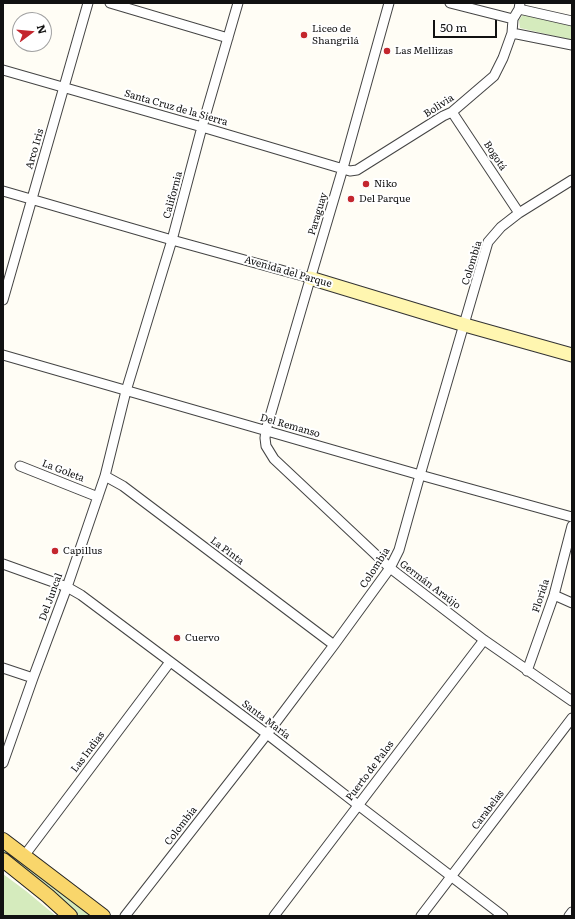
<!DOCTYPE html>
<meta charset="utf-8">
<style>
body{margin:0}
#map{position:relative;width:575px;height:919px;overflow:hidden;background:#fffdf5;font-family:Literata,serif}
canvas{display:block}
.frame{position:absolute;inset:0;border:4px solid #111;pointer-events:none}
.north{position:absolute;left:12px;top:12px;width:40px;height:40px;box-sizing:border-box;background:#fff;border:1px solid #a0a0a0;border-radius:50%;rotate:74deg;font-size:11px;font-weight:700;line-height:16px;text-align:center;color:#111}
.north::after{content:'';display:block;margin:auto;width:14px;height:18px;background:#c4262e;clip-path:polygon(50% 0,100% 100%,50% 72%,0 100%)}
.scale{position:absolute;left:433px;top:20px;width:64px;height:18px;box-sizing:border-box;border:2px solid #111;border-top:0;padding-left:5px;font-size:12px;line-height:14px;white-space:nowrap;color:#111;-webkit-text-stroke:3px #fff;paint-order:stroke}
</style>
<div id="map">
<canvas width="575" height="919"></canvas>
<div class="frame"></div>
<div class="north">N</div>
<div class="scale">50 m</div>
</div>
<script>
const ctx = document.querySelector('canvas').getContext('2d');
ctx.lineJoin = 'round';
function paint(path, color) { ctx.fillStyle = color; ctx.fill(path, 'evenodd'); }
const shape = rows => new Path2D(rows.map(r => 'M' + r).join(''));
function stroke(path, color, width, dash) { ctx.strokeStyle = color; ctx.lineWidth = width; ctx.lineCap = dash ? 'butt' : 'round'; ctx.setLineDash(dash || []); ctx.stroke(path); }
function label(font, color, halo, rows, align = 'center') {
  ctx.font = font + ' Literata,serif'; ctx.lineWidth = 4; ctx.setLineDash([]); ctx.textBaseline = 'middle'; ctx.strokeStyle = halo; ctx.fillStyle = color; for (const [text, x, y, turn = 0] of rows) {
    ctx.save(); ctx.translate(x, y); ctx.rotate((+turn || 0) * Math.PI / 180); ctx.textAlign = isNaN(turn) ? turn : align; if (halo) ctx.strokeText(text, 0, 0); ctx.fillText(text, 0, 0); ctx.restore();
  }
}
paint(shape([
 [524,13,572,25,572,40,520,28,519,20],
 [3,846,95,916,77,916,47,888,3,854],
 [3,874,26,891,56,916,3,916]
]), '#d5ebbd');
const street = shape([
 [110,3,228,38],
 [389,3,343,168,309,283,266,430,265,438,266,446,274,459,390,568,484,640,572,701],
 [450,3,513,19],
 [519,9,572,21],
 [512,33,572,45],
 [3,70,202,127,350,171,357,170,443,116,452,112,494,76,503,58,512,33,513,19,519,9,520,3],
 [452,112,519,213],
 [3,191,172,240,310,278],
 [3,300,88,3],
 [3,355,420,475,572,517],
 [20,466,98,497],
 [105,476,123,486,334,645],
 [3,564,67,587,81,595,267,734,358,805,503,916],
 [554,595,572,603],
 [3,668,33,678],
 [527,671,554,595,572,526],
 [3,763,33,678,67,587,105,476,126,391,172,240,202,127,238,3],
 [24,856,170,662],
 [125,916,267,734,334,645,390,568,399,550,420,475,488,242,501,227,519,213,572,180],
 [274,916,484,640],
 [421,916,572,718],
 [569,916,572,912]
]);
const secondary = shape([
 [310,278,465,325,572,355]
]);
const primary = shape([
 [3,840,103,916],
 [3,860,48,896,70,916]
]);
stroke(street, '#444', 11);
stroke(secondary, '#333', 15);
stroke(primary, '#222', 16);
stroke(street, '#fff', 9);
stroke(secondary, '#fff6b0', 13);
stroke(primary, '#f9d66b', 14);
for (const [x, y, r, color] of [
 [304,35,4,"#c4262e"],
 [387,51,4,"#c4262e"],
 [366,184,4,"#c4262e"],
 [351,199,4,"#c4262e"],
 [55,551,4,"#c4262e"],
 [177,638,4,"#c4262e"]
]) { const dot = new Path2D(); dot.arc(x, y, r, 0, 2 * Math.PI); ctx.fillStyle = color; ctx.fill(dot); stroke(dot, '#fff', 1.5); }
label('10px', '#111', '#fff', [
 ["Liceo de",312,29],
 ["Shangrilá",312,41],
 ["Las Mellizas",395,51],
 ["Niko",374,184],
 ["Del Parque",359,199],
 ["Capillus",63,551],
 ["Cuervo",185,638]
], 'left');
label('10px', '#111', '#fff', [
 ["Bolivia",439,106,-33],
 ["Santa Cruz de la Sierra",176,108,16],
 ["Arco Iris",35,149,-74],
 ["Bogotá",495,156,57],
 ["California",173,195,-75],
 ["Paraguay",318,214,-73],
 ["Colombia",472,263,-73],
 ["Avenida del Parque",288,272,16],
 ["Del Remanso",290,426,16],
 ["La Goleta",63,471,21],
 ["La Pinta",227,551,37],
 ["Colombia",375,568,-57],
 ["Germán Araújo",430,585,37],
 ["Florida",541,596,-72],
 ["Del Juncal",51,597,-70],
 ["Santa María",266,720,37],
 ["Las Indias",88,752,-53],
 ["Puerto de Palos",370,771,-53],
 ["Carabelas",488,810,-53],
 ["Colombia",181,826,-52]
]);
</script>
